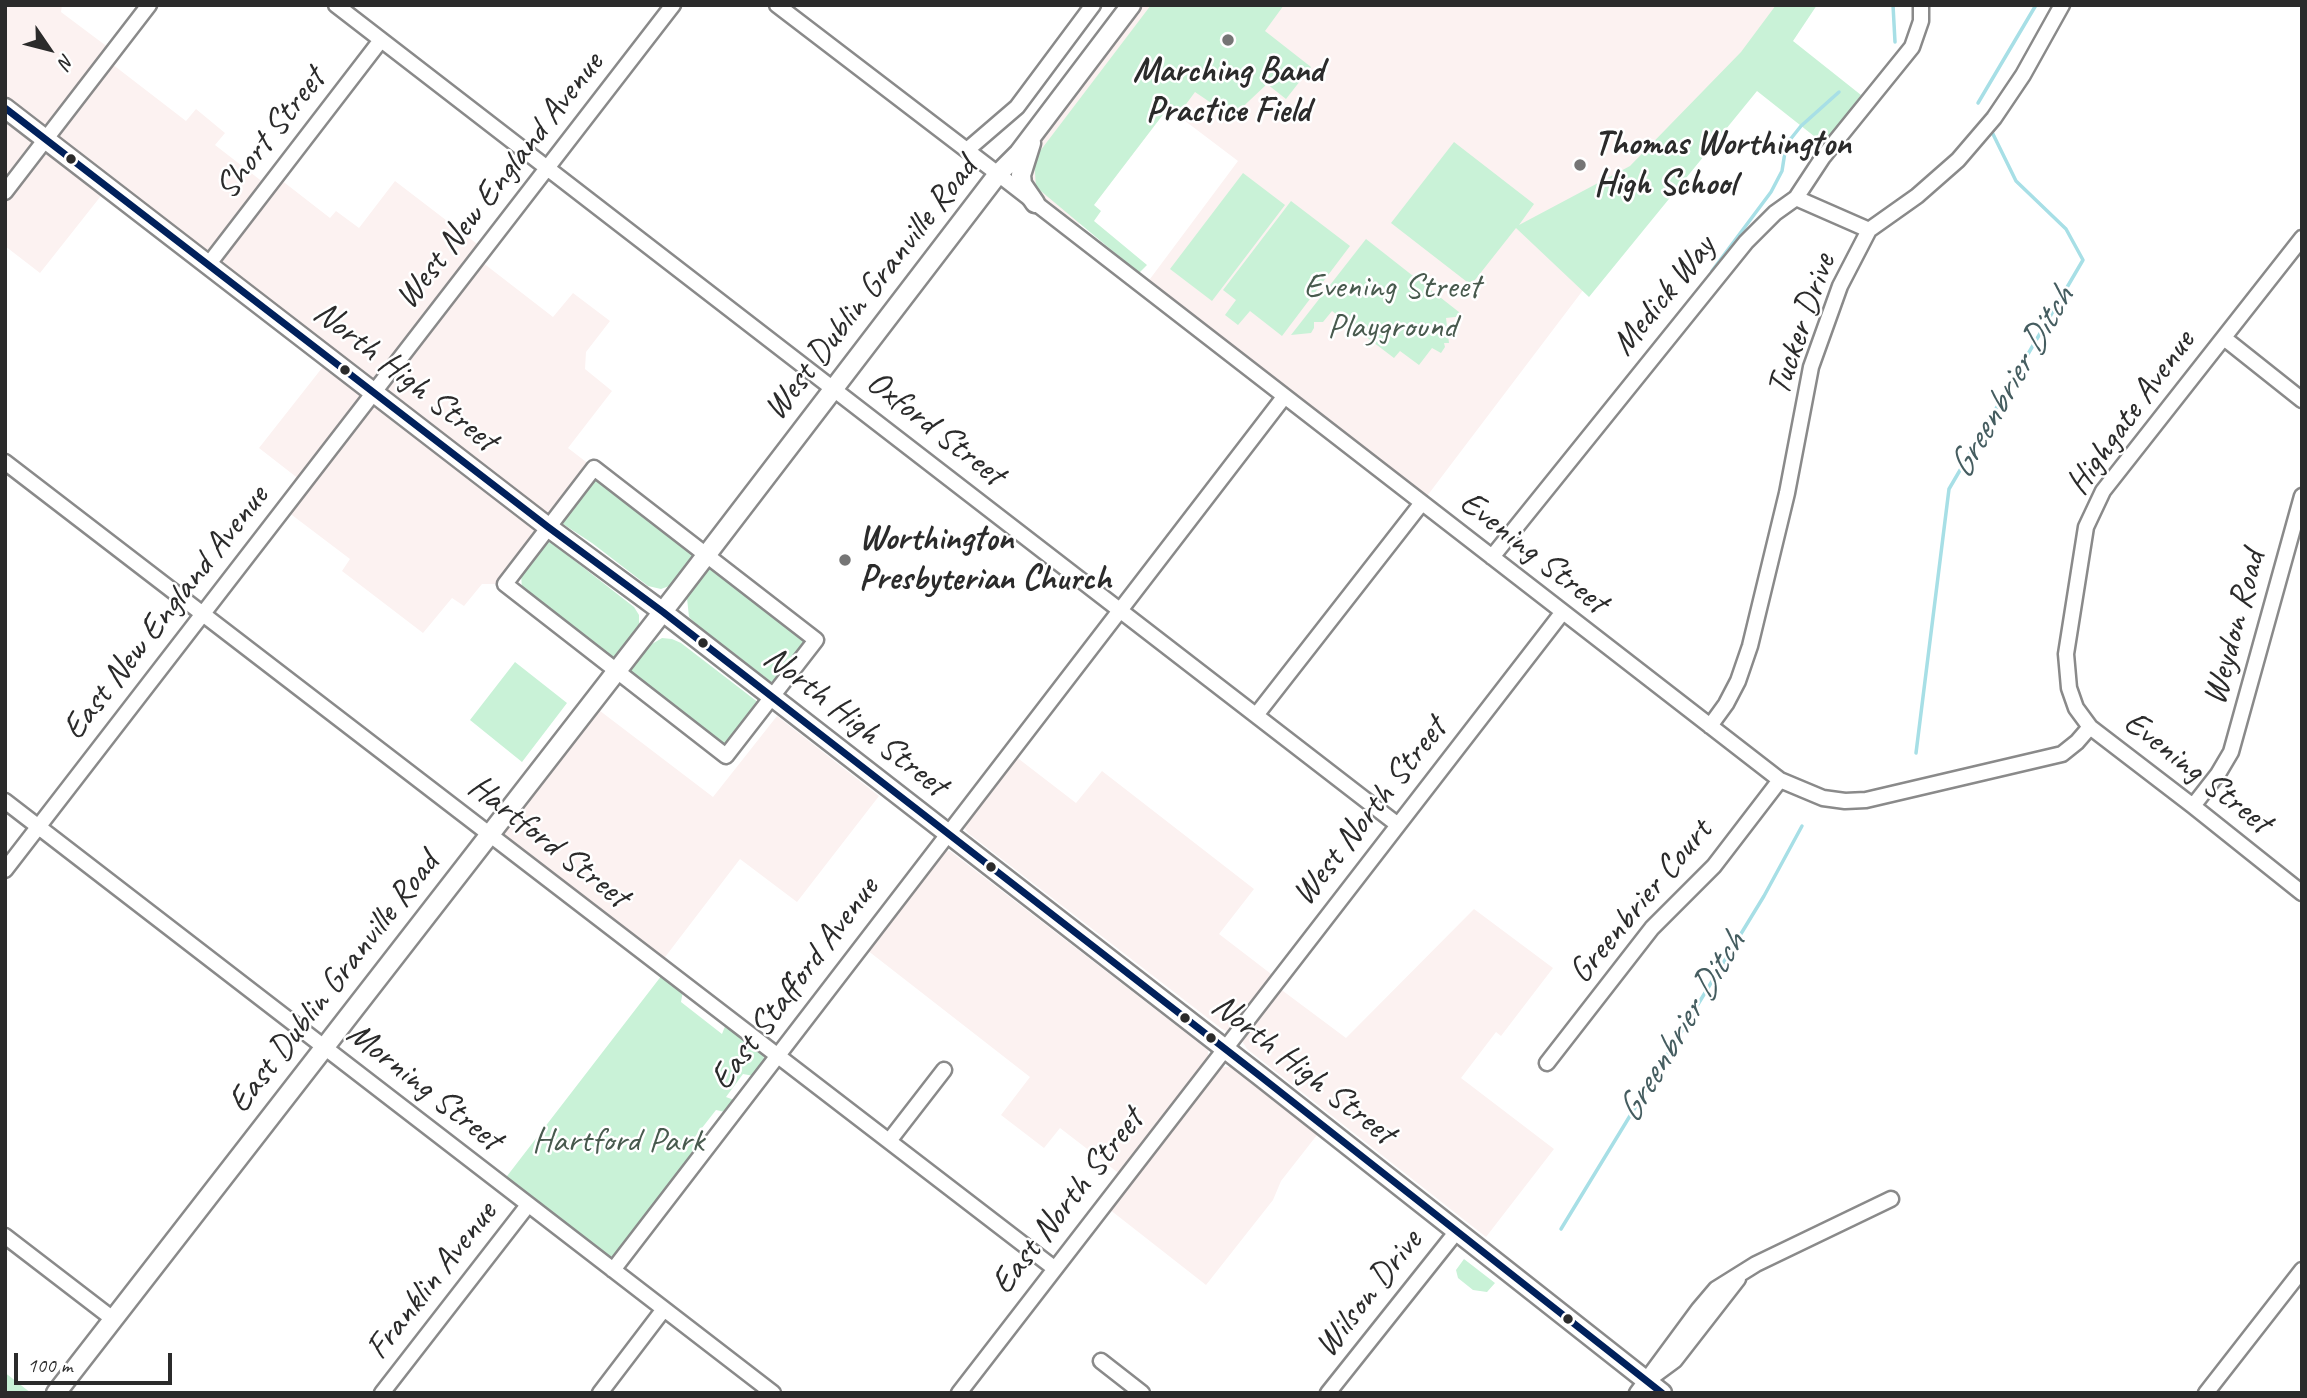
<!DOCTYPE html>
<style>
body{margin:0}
#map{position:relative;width:2307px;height:1398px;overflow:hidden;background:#fff;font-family:Caveat,sans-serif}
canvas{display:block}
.frame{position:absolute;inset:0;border:7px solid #2b2b2b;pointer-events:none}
.north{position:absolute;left:14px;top:14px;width:70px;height:70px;-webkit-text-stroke:5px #fff;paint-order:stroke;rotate:125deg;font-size:19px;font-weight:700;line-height:28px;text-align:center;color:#2b2b2b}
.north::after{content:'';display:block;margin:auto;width:24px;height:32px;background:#2b2b2b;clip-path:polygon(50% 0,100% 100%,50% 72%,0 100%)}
.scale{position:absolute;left:14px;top:1353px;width:158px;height:32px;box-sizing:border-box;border:4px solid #2b2b2b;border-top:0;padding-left:9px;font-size:21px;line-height:24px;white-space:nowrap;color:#2b2b2b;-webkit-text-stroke:5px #fff;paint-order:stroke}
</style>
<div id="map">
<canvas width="2307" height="1398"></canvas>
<div class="frame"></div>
<div class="north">N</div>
<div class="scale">100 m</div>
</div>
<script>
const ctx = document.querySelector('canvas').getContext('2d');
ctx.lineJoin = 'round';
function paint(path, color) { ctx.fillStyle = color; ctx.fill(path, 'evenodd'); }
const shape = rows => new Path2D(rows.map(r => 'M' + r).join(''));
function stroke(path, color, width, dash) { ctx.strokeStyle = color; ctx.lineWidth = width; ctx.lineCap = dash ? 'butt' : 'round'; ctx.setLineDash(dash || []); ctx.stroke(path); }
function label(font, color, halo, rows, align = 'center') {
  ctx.font = font + ' Caveat,sans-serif'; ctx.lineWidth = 5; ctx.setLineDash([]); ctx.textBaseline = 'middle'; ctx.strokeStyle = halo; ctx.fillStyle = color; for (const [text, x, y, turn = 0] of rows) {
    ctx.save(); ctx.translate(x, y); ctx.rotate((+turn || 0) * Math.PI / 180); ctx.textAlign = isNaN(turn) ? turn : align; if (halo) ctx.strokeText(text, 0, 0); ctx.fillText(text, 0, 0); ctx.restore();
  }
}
paint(shape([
 [5,5,62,5,61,12,113,51,112,64,186,121,196,109,225,133,215,145,268,186,276,176,330,218,336,211,359,228,395,181,485,250,478,259,553,317,573,293,610,321,586,352,585,369,612,391,568,448,594,468,505,584,482,584,464,606,452,598,423,633,342,571,350,559,284,509,304,483,259,448,329,359,108,187,40,273,5,246],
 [1131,5,1799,5,1421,504,1144,287,1238,161,1168,108,1073,232,1022,184,1034,133],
 [591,704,713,797,777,716,879,796,797,902,740,859,659,965,490,835],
 [1015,756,1076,803,1102,771,1254,889,1219,934,1275,977,1229,1032,1222,1029,968,833,965,829,967,820],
 [950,851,1208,1050,1208,1059,1123,1168,1121,1175,1060,1128,1044,1148,1001,1115,1030,1077,867,950,941,852],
 [1474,909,1553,968,1501,1036,1496,1032,1461,1078,1554,1149,1486,1237,1247,1049,1242,1041,1243,1036,1279,988,1346,1038],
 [1222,1067,1231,1067,1317,1135,1281,1181,1273,1200,1206,1285,1109,1209]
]), '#fcf2f1');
paint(shape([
 [1151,5,1284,5,1265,31,1311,67,1286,99,1267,84,1232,117,1195,92,1178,115,1168,108,1094,205,1101,211,1094,221,1147,265,1139,273,1036,187,1034,159],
 [1776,5,1817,5,1793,41,1861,95,1824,144,1757,91,1589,297,1516,228,1471,285,1391,223,1454,142,1534,204,1519,225,1630,166,1741,52],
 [1243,173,1285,205,1212,301,1170,269],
 [1291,201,1350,246,1282,336,1250,311,1238,325,1225,315,1236,300,1223,290],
 [1366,239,1464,316,1446,318,1449,343,1444,343,1445,347,1441,353,1432,348,1419,365,1400,351,1394,358,1332,311,1323,322,1314,322,1314,328,1311,333,1291,335],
 [594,480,602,481,693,553,694,557,672,585,661,589,648,586,592,543,563,524,561,520],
 [548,540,634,607,639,615,639,628,614,660,611,660,522,590,521,573],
 [713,567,804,638,805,646,774,684,696,624,689,617,687,598,708,569],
 [662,638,672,639,681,643,759,703,727,746,723,746,632,674,631,669,647,647],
 [515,662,567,703,522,762,470,720],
 [662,975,683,991,681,1002,722,1034,726,1024,761,1052,765,1060,754,1076,743,1074,726,1097,734,1100,725,1112,716,1110,691,1142,701,1144,617,1254,608,1258,504,1180],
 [1464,1259,1495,1283,1487,1292,1473,1290,1458,1278,1456,1270],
 [5,1373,8,1375,31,1393,5,1393]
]), '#c9f2d7');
stroke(shape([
 [1893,5,1895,42],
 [1978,103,2036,5],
 [1712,271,1771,192,1782,171,1785,152,1789,141,1801,126,1839,92],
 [1916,753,1949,489,2083,260,2066,229,2016,181,1991,130],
 [1561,1229,1764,896,1802,826]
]), '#a7dfe6', 3.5);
const minor = shape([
 [336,5,1398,825],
 [777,5,998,174,1780,780,1823,798,1845,801,1866,800,2062,754,2077,742,2090,727],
 [967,150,1017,107,1093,5],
 [5,192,149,5],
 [1796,198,1869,230],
 [2302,238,2103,491,2086,527,2066,654,2069,688,2076,708,2090,727,2193,806,2302,893],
 [208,265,381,40],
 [2224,338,2302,400],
 [5,462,1054,1268],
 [594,468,816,640,726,756,505,584,594,468],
 [1492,557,1746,242,1775,213,1796,198,1823,157,1912,47,1921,21,1921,5],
 [1257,714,1421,504],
 [1710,726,1726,704,1738,681,1750,646,1787,493,1811,367,1840,286,1869,230,1917,196,1958,160,1994,118,2023,75,2062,5],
 [5,801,773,1393],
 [2193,806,2218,774,2231,752,2302,496],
 [5,870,673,5],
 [1547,1063,1652,928,1714,866,1780,780],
 [889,1141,944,1070],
 [5,1236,113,1319],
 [613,1270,1284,397],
 [1101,1361,1142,1393],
 [1656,1374,1675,1360,1738,1279],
 [382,1393,528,1205],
 [600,1393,664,1309],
 [959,1393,1562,613],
 [1328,1393,1457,1231],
 [1637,1393,1699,1309,1716,1289,1756,1264,1891,1199],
 [2206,1393,2302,1270]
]);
const major = shape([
 [5,108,548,527,663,612,1260,1076,1662,1393],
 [1031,143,1021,175,1022,184,1035,203],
 [56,1393,675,596,998,174,1019,153,1131,5]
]);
stroke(minor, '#8a8a8a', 19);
stroke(major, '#8a8a8a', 23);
stroke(minor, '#fff', 14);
stroke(major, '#fff', 18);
stroke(shape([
 [5,108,548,527,663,612,1260,1076,1662,1393]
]), '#00205b', 7);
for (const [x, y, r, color] of [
 [1228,40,7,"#757575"],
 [71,159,6,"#2b2b2b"],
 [1580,165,7,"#757575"],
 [345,370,6,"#2b2b2b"],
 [845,560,7,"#757575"],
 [703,643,6,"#2b2b2b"],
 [991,867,6,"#2b2b2b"],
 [1185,1018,6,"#2b2b2b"],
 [1211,1038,6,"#2b2b2b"],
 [1568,1319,6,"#2b2b2b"]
]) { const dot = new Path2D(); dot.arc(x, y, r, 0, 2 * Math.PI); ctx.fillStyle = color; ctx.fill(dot); stroke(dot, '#fff', 2.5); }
label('bold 35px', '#2b2b2b', '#fff', [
 ["Marching Band",1228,72,"center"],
 ["Practice Field",1228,112,"center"],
 ["Thomas Worthington",1594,145],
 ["High School",1594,185],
 ["Worthington",859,540],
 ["Presbyterian Church",859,580]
], 'left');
label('35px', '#2b2b2b', '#fff', [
 ["Short Street",271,134,-52],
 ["West New England Avenue",500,181,-52],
 ["West Dublin Granville Road",871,289,-52],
 ["Medick Way",1664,296,-51],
 ["Tucker Drive",1802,325,-71],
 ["North High Street",405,377,38],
 ["Highgate Avenue",2131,413,-54],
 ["Oxford Street",935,429,38],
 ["Evening Street",1533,553,38],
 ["East New England Avenue",166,613,-52],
 ["Weydon Road",2235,628,-75],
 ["North High Street",855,722,38],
 ["Evening Street",2197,773,38],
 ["West North Street",1370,812,-52],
 ["Hartford Street",548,842,38],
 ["Greenbrier Court",1641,902,-50],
 ["East Dublin Granville Road",334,983,-52],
 ["East Stafford Avenue",795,984,-53],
 ["North High Street",1303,1070,38],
 ["Morning Street",424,1087,38],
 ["East North Street",1068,1202,-52],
 ["Franklin Avenue",432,1281,-52],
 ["Wilson Drive",1369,1294,-52]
]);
label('35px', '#485a4e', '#fff', [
 ["Evening Street",1392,288],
 ["Playground",1392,328],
 ["Hartford Park",618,1142]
]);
label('italic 37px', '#455d60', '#fff', [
 ["Greenbrier Ditch",2012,383,-60],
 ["Greenbrier Ditch",1682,1028,-59]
]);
</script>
